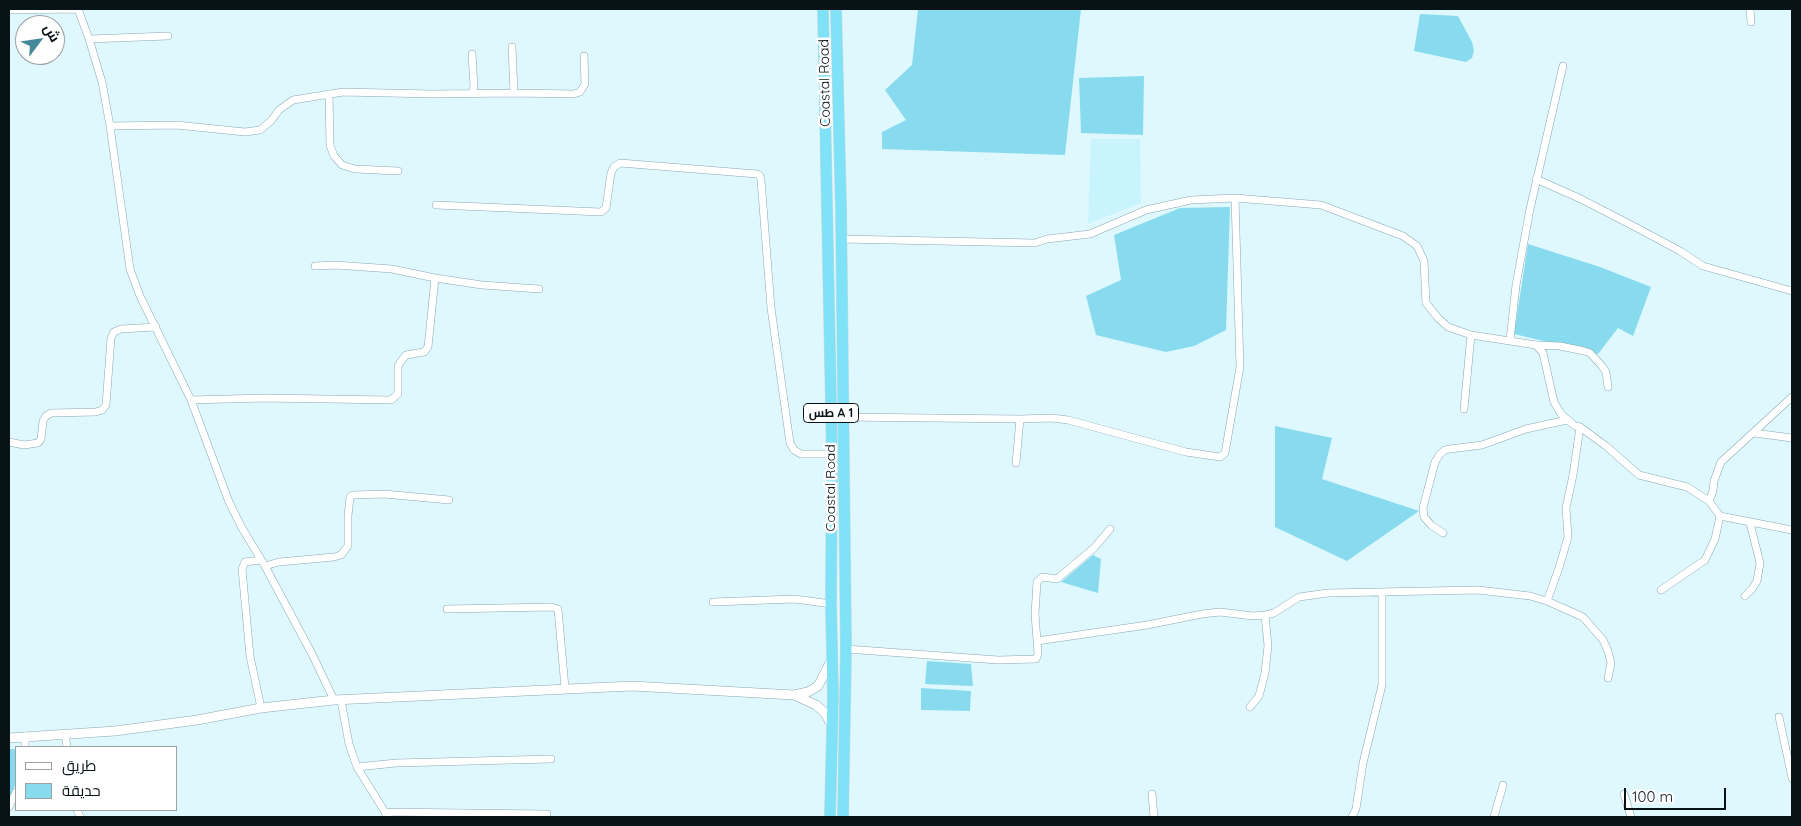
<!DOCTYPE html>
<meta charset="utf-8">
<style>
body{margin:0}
#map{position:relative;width:1801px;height:826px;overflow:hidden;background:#def8fe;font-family:Quicksand,Cairo,sans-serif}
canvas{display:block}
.frame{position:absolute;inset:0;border:10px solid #071316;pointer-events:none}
.legend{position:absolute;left:15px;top:746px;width:162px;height:65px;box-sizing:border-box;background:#fff;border:1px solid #9ca1a2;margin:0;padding:6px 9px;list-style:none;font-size:15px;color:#071316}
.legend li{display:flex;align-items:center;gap:10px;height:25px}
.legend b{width:25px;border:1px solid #9ca1a2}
.north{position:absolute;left:15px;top:15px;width:50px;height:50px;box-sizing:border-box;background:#fff;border:1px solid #9ca1a2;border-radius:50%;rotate:59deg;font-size:14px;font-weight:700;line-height:20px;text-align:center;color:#071316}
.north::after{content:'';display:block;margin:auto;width:18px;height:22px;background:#458998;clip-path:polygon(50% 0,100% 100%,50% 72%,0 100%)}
.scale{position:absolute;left:1624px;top:788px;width:102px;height:22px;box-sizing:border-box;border:2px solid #071316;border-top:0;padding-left:6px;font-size:15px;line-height:18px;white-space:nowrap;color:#071316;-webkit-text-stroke:4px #fff;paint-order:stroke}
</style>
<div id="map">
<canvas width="1801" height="826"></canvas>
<div class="frame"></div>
<ul class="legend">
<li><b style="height:6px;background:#fff"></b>طريق</li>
<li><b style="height:14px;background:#88dbee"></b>حديقة</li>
</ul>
<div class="north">ش</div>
<div class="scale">100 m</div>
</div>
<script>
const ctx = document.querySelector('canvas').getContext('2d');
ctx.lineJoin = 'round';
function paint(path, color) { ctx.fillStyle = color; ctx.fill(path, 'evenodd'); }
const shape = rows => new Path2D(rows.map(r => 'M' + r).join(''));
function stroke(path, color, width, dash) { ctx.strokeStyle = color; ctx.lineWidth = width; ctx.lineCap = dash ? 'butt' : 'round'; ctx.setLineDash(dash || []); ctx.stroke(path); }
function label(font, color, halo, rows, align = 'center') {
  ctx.font = font + ' Quicksand,Cairo,sans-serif'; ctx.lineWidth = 5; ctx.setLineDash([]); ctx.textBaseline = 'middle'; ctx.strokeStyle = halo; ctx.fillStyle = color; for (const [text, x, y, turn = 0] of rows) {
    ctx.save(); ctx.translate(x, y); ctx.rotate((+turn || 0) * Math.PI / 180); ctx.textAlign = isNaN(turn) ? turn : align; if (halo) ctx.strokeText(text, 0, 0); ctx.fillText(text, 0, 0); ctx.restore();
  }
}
paint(shape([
 [1091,139,1140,139,1141,203,1088,224]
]), '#c9f4fe');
paint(shape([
 [918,9,1081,9,1065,155,882,149,882,132,906,120,885,90,912,65],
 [1420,14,1458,16,1472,42,1474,51,1472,58,1466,62,1414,51],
 [1144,76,1143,135,1081,133,1079,78],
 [1230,207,1226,330,1194,346,1166,352,1096,335,1086,296,1121,280,1114,235,1180,208],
 [1528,244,1600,267,1651,287,1633,336,1618,328,1598,354,1514,334],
 [1275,426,1332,438,1322,479,1419,511,1347,561,1275,527],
 [1093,555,1101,559,1098,593,1061,582],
 [927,661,971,664,973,686,925,684],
 [921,688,971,691,970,711,921,710],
 [9,749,16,749,16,783,9,799]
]), '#88dbee');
const minor = shape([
 [78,9,89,39,102,82,110,126,130,269,140,296,191,400,229,502,242,528,265,566,312,654,334,700],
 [1750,9,1751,22],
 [9,10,78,9],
 [89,39,168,36],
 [472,93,474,87,472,54],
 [514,93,574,94,580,92,585,84,584,56],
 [329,94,330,145,334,156,342,165,355,169,398,171],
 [110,126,176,125,245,132,260,130,271,121,279,110,293,100,343,92,433,94,514,93,512,47],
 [1536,179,1581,199,1641,230,1680,251,1703,266,1792,291],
 [436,205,601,212,606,208,611,173,614,167,620,163,757,174,760,176,761,180,771,308,790,443,794,450,801,454,832,454],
 [841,239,1035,243,1047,239,1090,234,1146,210,1191,200,1235,198,1321,205,1403,236,1417,246,1424,261,1426,303,1438,318,1448,327,1471,335,1536,345,1560,346,1584,351,1590,353,1602,366,1606,372,1608,387],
 [315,266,335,265,392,269,435,278],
 [1510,340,1516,285,1530,209,1563,66],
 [1536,345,1543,353,1554,402,1561,414,1575,426,1580,427,1606,446,1639,475,1687,487,1709,501,1720,516,1715,539,1705,560,1661,590],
 [191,400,264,398,391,400,398,394,398,366,401,361,406,355,424,352,428,347,435,278,482,285,539,289],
 [1464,409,1471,335],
 [842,417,1020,419,1052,418,1068,420,1186,452,1220,457,1225,453,1240,367,1235,198],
 [1754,433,1792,438],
 [9,442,24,445,38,443,41,439,43,421,46,416,51,413,96,412,102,410,106,405,111,338,114,332,121,329,156,327],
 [1016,463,1020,419],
 [1709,501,1713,491,1714,481,1721,462,1792,397],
 [1720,516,1792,530],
 [1443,533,1431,525,1424,517,1423,508,1435,462,1440,454,1445,450,1450,449,1482,445,1526,429,1567,420],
 [261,560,245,562,242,569,250,656,261,708],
 [265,566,279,562,334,557,341,555,348,546,348,516,350,497,353,495,384,494,449,500],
 [1745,596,1752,589,1757,581,1760,563,1750,523],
 [1547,601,1559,568,1568,537,1566,508,1573,475,1580,427],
 [713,602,795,599,831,604],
 [447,609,551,607,558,609,565,688],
 [1037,641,1147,625,1202,614,1220,612,1253,616,1265,615,1274,613,1299,597,1328,593,1478,590,1530,596,1547,601,1583,617,1603,640,1608,651,1611,663,1608,678],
 [846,649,998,660,1036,659,1038,654,1035,614,1037,582,1042,577,1057,579,1094,548,1110,529],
 [341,700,349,744,357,767,388,817],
 [1250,707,1259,696,1265,673,1268,646,1265,615],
 [1779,717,1792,778],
 [65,734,67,747],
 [25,747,25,736],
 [357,767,396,763,551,759],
 [1152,794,1154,817],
 [1624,794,1631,817],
 [9,807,16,792],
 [77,810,80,817],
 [385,812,547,814],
 [1352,817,1356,809,1363,763,1382,685,1382,592],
 [1494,817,1503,785]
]);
const tertiary = shape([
 [794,695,808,692,818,686,831,661],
 [9,738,115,731,197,720,261,708,334,700,632,686,794,695,816,705,824,712,832,725]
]);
const trunk = shape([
 [823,9,832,454,831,604,833,695,830,817],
 [836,9,841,208,846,649,843,817]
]);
stroke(minor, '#89a8af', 8);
stroke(tertiary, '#89a8af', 10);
stroke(trunk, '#d7d9da', 12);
stroke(minor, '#fff', 7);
stroke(tertiary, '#fff', 9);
stroke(trunk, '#80e2f7', 11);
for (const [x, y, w] of [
 [831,413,55]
]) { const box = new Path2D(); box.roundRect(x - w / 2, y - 9.5, w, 19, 4); ctx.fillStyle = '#fff'; ctx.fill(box); stroke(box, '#071316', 1); }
label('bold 12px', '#071316', null, [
 ["طس A 1",831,413]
]);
label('14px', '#071316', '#fff', [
 ["Coastal Road",825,83,-91],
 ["Coastal Road",831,488,-90]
]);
</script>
